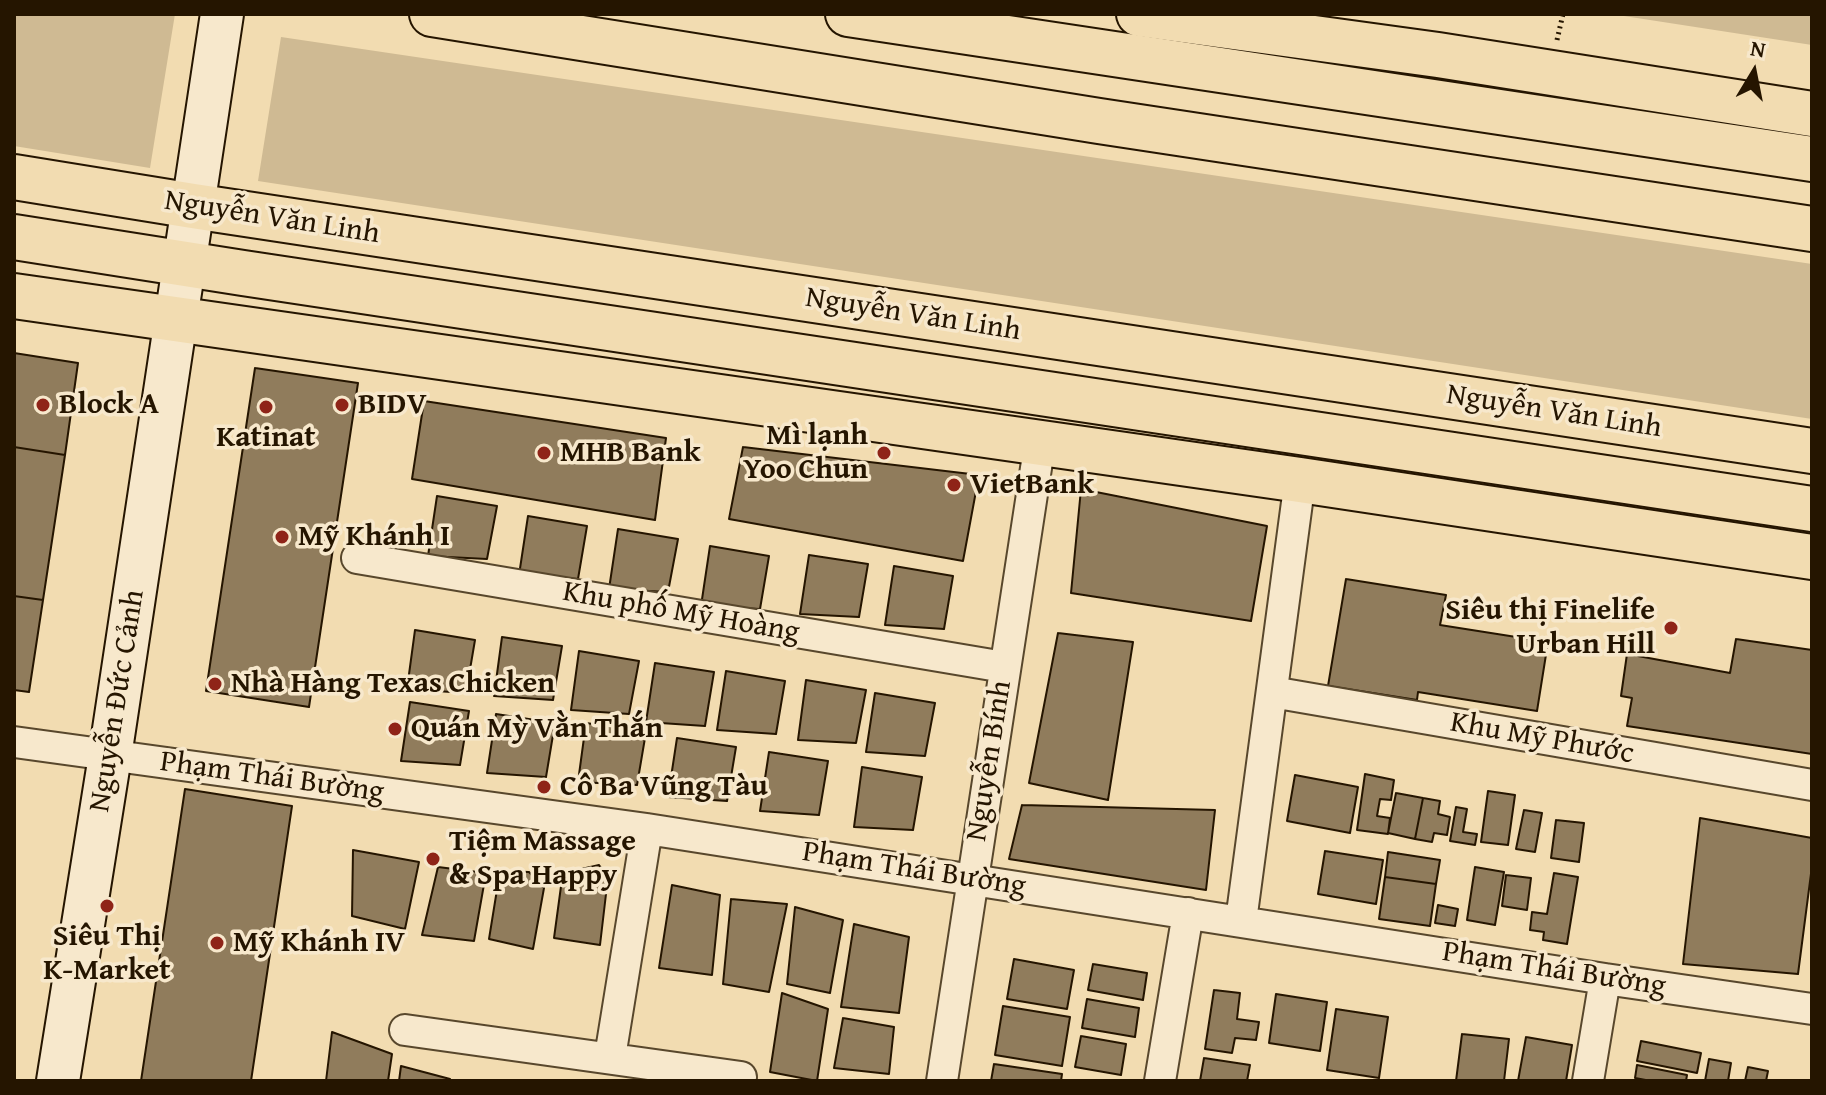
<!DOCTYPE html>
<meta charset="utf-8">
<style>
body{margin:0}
#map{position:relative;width:1826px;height:1095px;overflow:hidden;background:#f2dcb1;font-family:"Gentium Book Plus",serif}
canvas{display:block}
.frame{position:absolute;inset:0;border:16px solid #251500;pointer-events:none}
.north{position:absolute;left:1714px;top:32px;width:80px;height:80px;-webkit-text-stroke:6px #f7e8cc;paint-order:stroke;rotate:10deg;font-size:22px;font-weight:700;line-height:32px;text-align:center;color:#251500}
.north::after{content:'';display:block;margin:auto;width:28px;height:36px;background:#251500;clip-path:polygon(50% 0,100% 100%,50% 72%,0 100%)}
</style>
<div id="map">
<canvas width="1826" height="1095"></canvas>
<div class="frame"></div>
<div class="north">N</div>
</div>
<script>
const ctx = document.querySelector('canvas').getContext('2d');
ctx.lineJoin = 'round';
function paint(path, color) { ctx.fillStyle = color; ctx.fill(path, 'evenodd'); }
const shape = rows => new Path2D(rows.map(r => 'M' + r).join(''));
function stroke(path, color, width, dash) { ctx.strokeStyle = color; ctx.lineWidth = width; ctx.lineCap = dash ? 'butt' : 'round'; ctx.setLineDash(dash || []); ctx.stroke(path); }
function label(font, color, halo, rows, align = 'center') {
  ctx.font = font + ' "Gentium Book Plus",serif'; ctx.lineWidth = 7; ctx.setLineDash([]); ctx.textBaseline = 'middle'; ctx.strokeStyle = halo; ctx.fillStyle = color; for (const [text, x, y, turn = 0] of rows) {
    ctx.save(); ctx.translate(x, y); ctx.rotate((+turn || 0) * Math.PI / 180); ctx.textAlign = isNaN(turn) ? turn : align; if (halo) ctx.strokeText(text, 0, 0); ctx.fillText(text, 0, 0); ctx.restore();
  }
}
paint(shape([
 [14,14,175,14,150,168,14,146],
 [1611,14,1812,14,1812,45],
 [281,37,1812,264,1812,419,258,181]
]), '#cfba93');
const building = shape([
 [14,353,78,363,65,455,14,447,14,353],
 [255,368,358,383,309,707,206,691,255,368],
 [424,401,666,438,655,520,412,479,424,401],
 [14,447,65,455,43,600,14,596,14,447],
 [743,447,979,475,963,561,729,519,743,447],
 [1081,489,1267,526,1251,621,1071,593,1081,489],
 [437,496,497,506,487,559,428,556,437,496],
 [528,516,587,526,578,579,519,575,528,516],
 [618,529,678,539,668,592,609,589,618,529],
 [710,546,769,556,760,609,701,606,710,546],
 [809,555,868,564,859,617,800,614,809,555],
 [894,566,953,576,944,629,885,625,894,566],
 [1346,579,1446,595,1440,625,1548,642,1537,711,1418,692,1417,700,1328,686,1346,579],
 [14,596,43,600,29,692,14,690,14,596],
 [415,630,475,640,466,693,407,689,415,630],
 [1058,633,1133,642,1108,800,1029,783,1058,633],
 [502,637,562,646,553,700,494,696,502,637],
 [1736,639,1812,650,1812,754,1627,726,1632,698,1621,696,1627,654,1730,673,1736,639],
 [579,651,639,661,629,714,571,710,579,651],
 [655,663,714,672,705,726,646,722,655,663],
 [726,671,785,681,776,734,717,730,726,671],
 [806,680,866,690,856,743,798,740,806,680],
 [875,693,935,703,925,756,866,752,875,693],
 [410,702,469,711,460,765,401,761,410,702],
 [496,714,555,723,546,777,487,773,496,714],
 [586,723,646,732,637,785,578,782,586,723],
 [677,738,736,747,727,801,668,797,677,738],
 [769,752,828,761,819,815,760,811,769,752],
 [862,767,922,777,913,830,854,827,862,767],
 [1365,774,1394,780,1391,800,1380,799,1377,816,1390,818,1388,834,1357,830,1365,774],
 [1295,775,1358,787,1350,833,1287,821,1295,775],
 [185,789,292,806,251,1081,141,1081,185,789],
 [1488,791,1515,795,1508,845,1481,842,1488,791],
 [1396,793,1423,798,1415,839,1388,833,1396,793],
 [1423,798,1440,801,1438,814,1450,817,1447,835,1434,833,1432,842,1415,839,1423,798],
 [1022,805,1215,810,1206,890,1009,859,1022,805],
 [1456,807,1467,809,1463,832,1477,834,1475,845,1450,841,1456,807],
 [1524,810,1542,813,1535,852,1516,849,1524,810],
 [1700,818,1812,838,1812,866,1798,974,1683,964,1700,818],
 [1556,820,1584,823,1579,862,1551,858,1556,820],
 [353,850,419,862,405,929,352,916,353,850],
 [1325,851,1383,860,1376,904,1318,894,1325,851],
 [1388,852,1440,860,1436,884,1385,877,1388,852],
 [599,865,608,877,600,945,554,938,562,879,577,870,599,865],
 [438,867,486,873,474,941,422,935,438,867],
 [1475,867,1504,872,1495,925,1467,920,1475,867],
 [500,871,529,872,544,888,533,949,489,939,500,871],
 [1554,873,1578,877,1567,944,1543,940,1544,932,1530,930,1532,912,1547,914,1554,873],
 [1506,875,1531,878,1527,910,1502,906,1506,875],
 [1385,877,1436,884,1430,926,1379,919,1385,877],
 [672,885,720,895,712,975,659,968,672,885],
 [731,899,787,904,769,992,723,984,731,899],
 [1438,905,1458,909,1455,926,1435,923,1438,905],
 [795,907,843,920,830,993,787,984,795,907],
 [854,924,909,937,899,1013,841,1007,854,924],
 [1014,959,1074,970,1067,1009,1007,999,1014,959],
 [1093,964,1147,973,1143,1000,1088,990,1093,964],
 [1214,990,1240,993,1237,1019,1259,1022,1256,1040,1235,1038,1232,1053,1205,1049,1214,990],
 [782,993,828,1009,817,1081,770,1072,782,993],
 [1276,994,1327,1002,1320,1051,1269,1043,1276,994],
 [1087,999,1139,1008,1135,1037,1082,1028,1087,999],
 [1003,1006,1070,1017,1062,1066,995,1055,1003,1006],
 [1336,1009,1388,1017,1379,1078,1327,1070,1336,1009],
 [843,1018,894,1027,889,1074,834,1068,843,1018],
 [332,1032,392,1054,388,1081,326,1081,332,1032],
 [1462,1034,1509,1039,1504,1081,1456,1081,1462,1034],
 [1081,1036,1126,1044,1121,1075,1075,1067,1081,1036],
 [1526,1037,1572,1045,1566,1081,1518,1081,1526,1037],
 [1641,1041,1701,1053,1697,1073,1637,1061,1641,1041],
 [1204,1058,1250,1065,1247,1081,1200,1081,1204,1058],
 [1709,1059,1731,1063,1728,1081,1705,1081,1709,1059],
 [994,1064,1062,1074,1061,1081,991,1081,994,1064],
 [1637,1065,1687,1075,1686,1081,1651,1081,1635,1078,1637,1065],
 [401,1066,450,1079,450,1081,399,1081,401,1066],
 [1748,1067,1768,1071,1766,1081,1745,1081,1748,1067]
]);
paint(building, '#907c5c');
stroke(building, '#251500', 2);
const street = shape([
 [357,558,1004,667],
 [1272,692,1812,785],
 [14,742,647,829,1605,979,1812,1009],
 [1241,921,1300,480],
 [405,1030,741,1077],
 [610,1057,647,829],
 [942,1081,1040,442],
 [1160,1081,1188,913],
 [1588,1081,1605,979]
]);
const secondary = shape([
 [58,1081,110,756,222,14]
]);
const primary = shape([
 [1139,14,1438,55,1812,114],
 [14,296,1300,480,1812,557]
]);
const highway = shape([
 [432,14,1099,121,1812,229],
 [848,14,1812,159],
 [14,177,193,206,1812,451],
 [14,237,243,273,1812,509]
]);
stroke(street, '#58472c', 34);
stroke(secondary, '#251500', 46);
stroke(primary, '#251500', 48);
stroke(highway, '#251500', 48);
stroke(shape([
 [1557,40,1563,14]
]), '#251500', 5, [2, 4]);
stroke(street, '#f7e8cc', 30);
stroke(secondary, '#f7e8cc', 42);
stroke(primary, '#f2dcb1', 44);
stroke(highway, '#f2dcb1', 44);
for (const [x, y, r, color] of [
 [43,405,8,"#8f2418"],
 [342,405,8,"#8f2418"],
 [266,407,8,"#8f2418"],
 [544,453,8,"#8f2418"],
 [884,453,8,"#8f2418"],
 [954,485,8,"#8f2418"],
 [282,537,8,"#8f2418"],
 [1671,628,8,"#8f2418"],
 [215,684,8,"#8f2418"],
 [395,729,8,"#8f2418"],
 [544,787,8,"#8f2418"],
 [433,859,8,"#8f2418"],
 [107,906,8,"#8f2418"],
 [217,943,8,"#8f2418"]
]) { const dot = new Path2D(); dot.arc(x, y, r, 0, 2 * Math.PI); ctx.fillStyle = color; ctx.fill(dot); stroke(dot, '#f7e8cc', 3); }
label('30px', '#251500', '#f7e8cc', [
 ["Nguyễn Văn Linh",272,218,9],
 ["Nguyễn Văn Linh",913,315,9],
 ["Nguyễn Văn Linh",1554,412,9],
 ["Khu phố Mỹ Hoàng",681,613,10],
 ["Nguyễn Đức Cảnh",118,701,-81],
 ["Khu Mỹ Phước",1542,739,10],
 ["Nguyễn Bính",990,761,-81],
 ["Phạm Thái Bường",272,778,8],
 ["Phạm Thái Bường",914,870,9],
 ["Phạm Thái Bường",1554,970,9]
]);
label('bold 30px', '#251500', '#f7e8cc', [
 ["Block A",59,405],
 ["BIDV",358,405],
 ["Mì lạnh",868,436,"right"],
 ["Yoo Chun",868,470,"right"],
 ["Katinat",266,438,"center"],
 ["MHB Bank",560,453],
 ["VietBank",970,485],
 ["Mỹ Khánh I",298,537],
 ["Siêu thị Finelife",1655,611,"right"],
 ["Urban Hill",1655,645,"right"],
 ["Nhà Hàng Texas Chicken",231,684],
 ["Quán Mỳ Vằn Thắn",411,729],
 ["Cô Ba Vũng Tàu",560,787],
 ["Tiệm Massage",449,842],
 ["& Spa Happy",449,876],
 ["Siêu Thị",107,937,"center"],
 ["K-Market",107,971,"center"],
 ["Mỹ Khánh IV",233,943]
], 'left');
</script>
